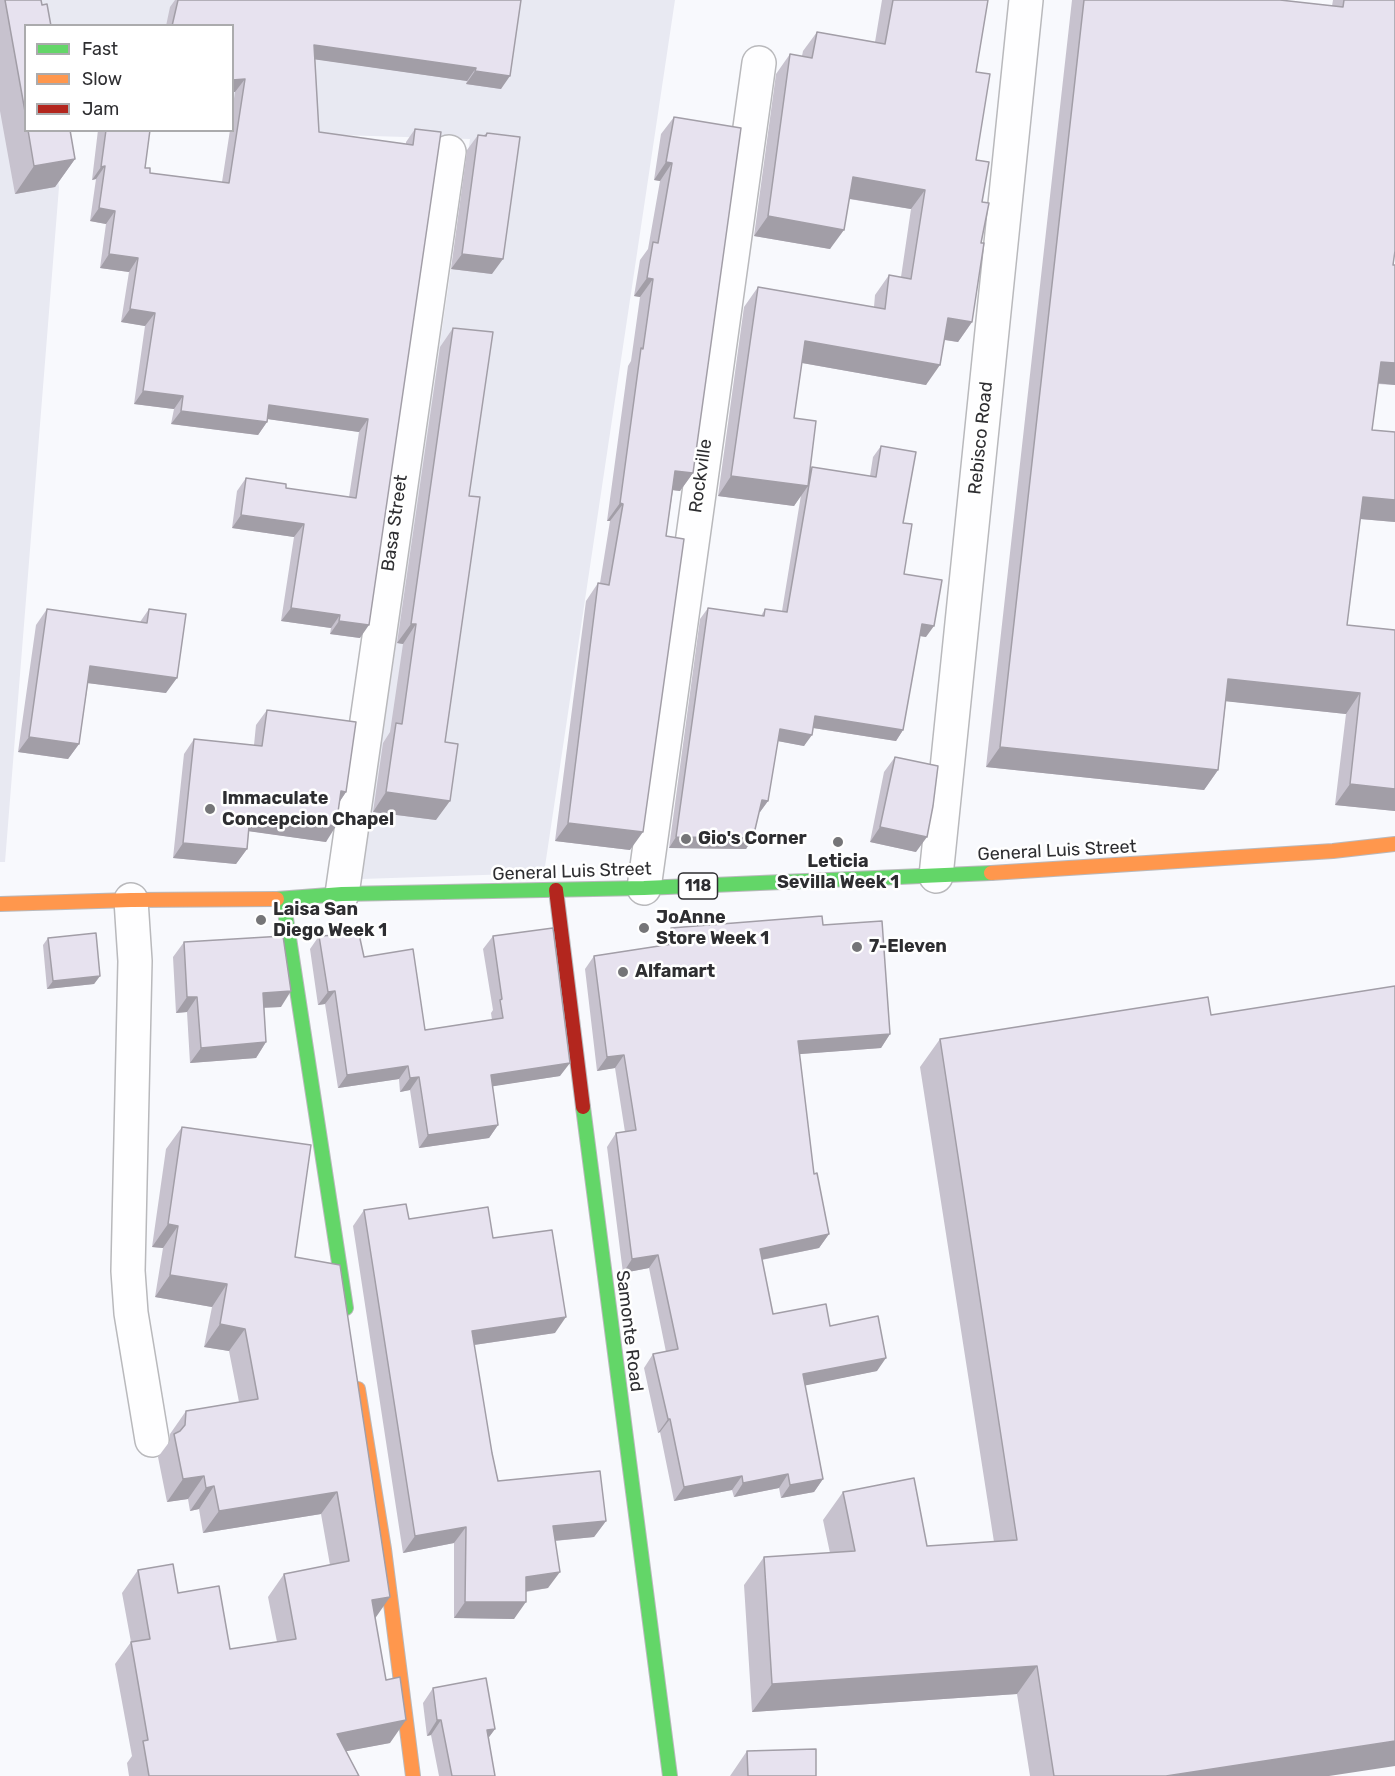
<!DOCTYPE html>
<style>
body{margin:0}
#map{position:relative;width:1395px;height:1776px;overflow:hidden;background:#f8f9fd;font-family:Rubik,sans-serif}
canvas{display:block}
.legend{position:absolute;left:24px;top:24px;width:210px;height:108px;box-sizing:border-box;background:#fff;border:2px solid #ababad;margin:0;padding:8px 10px;list-style:none;font-size:18px;color:#2e2e31}
.legend li{display:flex;align-items:center;gap:12px;height:30px}
.legend b{width:30px;border:2px solid #ababad}
</style>
<div id="map">
<canvas width="1395" height="1776"></canvas>
<ul class="legend">
<li><b style="height:8px;background:#63d668"></b>Fast</li>
<li><b style="height:8px;background:#ff974d"></b>Slow</li>
<li><b style="height:8px;background:#b3261e"></b>Jam</li>
</ul>
</div>
<script>
const ctx = document.querySelector('canvas').getContext('2d');
ctx.lineJoin = 'round';
function paint(path, color) { ctx.fillStyle = color; ctx.fill(path, 'evenodd'); }
const shape = rows => new Path2D(rows.map(r => 'M' + r).join(''));
function stroke(path, color, width, dash) { ctx.strokeStyle = color; ctx.lineWidth = width; ctx.lineCap = dash ? 'butt' : 'round'; ctx.setLineDash(dash || []); ctx.stroke(path); }
function label(font, color, halo, rows, align = 'center') {
  ctx.font = font + ' Rubik,sans-serif'; ctx.lineWidth = 5; ctx.setLineDash([]); ctx.textBaseline = 'middle'; ctx.strokeStyle = halo; ctx.fillStyle = color; for (const [text, x, y, turn = 0] of rows) {
    ctx.save(); ctx.translate(x, y); ctx.rotate((+turn || 0) * Math.PI / 180); ctx.textAlign = isNaN(turn) ? turn : align; if (halo) ctx.strokeText(text, 0, 0); ctx.fillText(text, 0, 0); ctx.restore();
  }
}
paint(shape([
 [0,0,675,0,544,873,361,879,470,139,209,131,232,130,232,26,26,26,26,130,51,131,59,187,5,862,0,862]
]), '#e8e9f2');
const street = shape([
 [936,876,1026,0],
 [644,888,759,63],
 [342,894,449,152],
 [131,900,135,961,128,1271,131,1313,152,1440]
]);
const fast = shape([
 [277,899,342,894,644,888,991,873],
 [283,899,346,1308],
 [583,1107,670,1776]
]);
const slow = shape([
 [991,873,1333,851,1395,844],
 [0,904,131,900,277,899],
 [358,1389,384,1549,413,1776]
]);
const jam = shape([
 [556,890,583,1107]
]);
stroke(street, '#b9b9bc', 36);
stroke(fast, '#b9b9bc', 16);
stroke(slow, '#b9b9bc', 16);
stroke(jam, '#b9b9bc', 16);
stroke(street, '#fefeff', 33);
stroke(fast, '#63d668', 14);
stroke(slow, '#ff974d', 14);
stroke(jam, '#b3261e', 14);
paint(shape([
 [0,0,41,0,26,26,26,130,70,130,75,159,55,187,15,194,0,111],
 [175,0,521,0,501,89,466,84,467,81,315,59,319,132,406,144,406,142,415,129,360,638,330,634,331,628,281,621,294,537,232,528,237,491,246,478,286,488,349,497,359,432,268,419,267,422,258,435,171,424,174,409,134,404,145,326,121,322,129,272,100,268,106,224,90,221,96,179,92,180,98,130,150,130,145,168,150,173,222,182,230,130,232,130,232,112,235,92,232,92,232,26,166,26,170,7],
 [882,0,988,0,976,72,976,160,982,202,981,243,972,322,958,342,944,340,926,385,802,363,794,418,810,470,812,467,870,476,873,457,881,446,903,523,904,574,926,637,920,636,903,730,896,741,813,728,804,746,778,741,768,801,760,812,759,812,753,838,746,849,669,848,700,619,708,608,761,616,765,609,782,611,801,495,794,506,718,496,744,307,758,287,874,307,875,295,889,275,901,277,911,209,849,199,830,249,754,236,776,74,790,54,802,56,803,51,817,32,875,42],
 [1072,0,1280,0,1332,6,1333,0,1395,0,1393,265,1395,265,1395,385,1378,384,1372,430,1395,432,1395,522,1360,519,1347,625,1395,630,1395,811,1335,805,1346,714,1226,701,1218,770,1204,790,986,767],
 [674,117,693,473,680,491,673,490,666,536,630,850,555,841,586,601,598,583,600,583,610,521,607,521,628,366,631,361,640,297,634,296,640,260,648,249,660,181,654,180,661,134],
 [487,133,492,274,451,269,467,150,478,135,484,135],
 [453,328,469,496,445,742,436,820,373,812,383,743,390,732,403,644,397,643,440,347],
 [47,609,140,622,149,609,166,693,88,683,79,744,68,759,18,752,36,625],
 [267,710,346,792,340,801,326,842,249,831,247,849,236,864,173,858,184,754,194,739,254,745,256,725],
 [895,757,916,852,870,842,884,772],
 [823,925,890,1034,881,1048,799,1054,814,1174,829,1234,819,1248,762,1260,773,1314,830,1326,877,1371,805,1385,823,1479,814,1492,781,1498,779,1488,734,1497,732,1490,674,1501,660,1432,658,1433,644,1368,653,1354,666,1352,649,1268,623,1273,607,1147,616,1133,625,1132,615,1068,597,1071,585,969,594,956,662,946,661,942,671,928],
 [319,936,364,957,425,1030,492,1020,491,1013,493,1010,483,949,493,936,560,1076,492,1086,498,1125,489,1138,419,1148,410,1090,400,1092,399,1079,338,1088,325,1004,318,1005,310,949],
 [48,938,100,976,94,984,47,989,43,945],
 [184,942,281,1007,264,1008,266,1042,256,1058,190,1063,187,1012,176,1013,173,957],
 [940,1039,1329,1776,1030,1776,1017,1694,752,1712,744,1585,764,1557,830,1553,823,1520,843,1492,927,1546,994,1542,920,1067],
 [182,1127,295,1257,375,1619,390,1743,346,1751,359,1776,129,1776,127,1763,132,1756,115,1664,131,1642,122,1593,138,1570,178,1593,230,1649,277,1642,268,1597,284,1574,330,1565,321,1514,203,1533,199,1509,190,1511,188,1499,167,1502,158,1457,170,1441,170,1434,186,1411,239,1402,229,1351,204,1347,212,1307,155,1297,163,1248,152,1247,166,1149],
 [364,1210,493,1238,555,1333,474,1345,492,1453,498,1481,606,1521,594,1537,555,1541,548,1588,526,1592,514,1619,454,1618,454,1543,403,1553,353,1226],
 [433,1688,495,1729,488,1738,495,1776,439,1776,431,1735,427,1736,423,1703],
 [747,1751,816,1776,730,1776]
]), '#c7c2ce');
paint(shape([
 [314,45,476,68,467,81,305,58],
 [475,71,510,76,501,89,466,84],
 [245,79,235,92,232,92,232,80],
 [75,159,55,187,15,194,34,166],
 [666,162,672,163,660,181,654,180],
 [105,166,96,179,92,180,101,167],
 [853,177,925,190,911,209,839,197],
 [99,208,115,211,106,224,90,221],
 [768,216,844,230,830,249,754,236],
 [109,254,138,258,129,272,100,268],
 [462,254,503,259,492,274,451,269],
 [647,278,653,279,640,297,634,296],
 [130,309,155,313,145,326,121,322],
 [948,318,972,322,958,342,934,338],
 [805,341,940,365,926,385,791,361],
 [1381,362,1395,363,1395,385,1366,382],
 [143,391,183,396,174,409,134,404],
 [269,405,368,419,359,432,260,418],
 [181,411,267,422,258,435,171,424],
 [675,471,693,473,680,491,663,489],
 [731,476,808,486,794,506,718,496],
 [1363,497,1395,500,1395,522,1349,518],
 [620,503,623,504,610,521,607,521],
 [241,515,304,524,294,537,232,528],
 [291,608,340,615,331,628,281,621],
 [339,621,369,625,360,638,330,634],
 [411,624,416,624,403,644,397,643],
 [922,624,934,626,926,637,914,635],
 [90,666,177,678,166,693,79,682],
 [1228,679,1360,693,1346,714,1214,700],
 [815,716,903,730,896,741,807,727],
 [780,729,812,735,804,746,772,740],
 [29,737,79,744,68,759,18,752],
 [1000,747,1218,770,1204,790,986,767],
 [1350,784,1395,789,1395,811,1335,805],
 [341,791,346,792,336,807],
 [386,792,450,801,436,820,373,812],
 [762,800,768,801,760,812,754,811],
 [250,815,336,826,326,842,240,830],
 [568,823,643,832,630,850,555,841],
 [880,827,927,837,916,852,870,842],
 [676,837,753,838,746,849,669,848],
 [183,843,247,849,236,864,173,858],
 [100,976,94,984,47,989,53,981],
 [291,991,281,1007,252,1008,263,993],
 [335,991,325,1004,318,1005,328,992],
 [187,997,197,997,187,1012,176,1013],
 [890,1034,881,1048,788,1055,798,1041],
 [266,1042,256,1058,190,1063,201,1048],
 [624,1055,615,1068,597,1071,607,1057],
 [570,1063,560,1076,482,1088,491,1075],
 [408,1066,399,1079,338,1088,347,1075],
 [419,1077,410,1090,400,1092,410,1078],
 [498,1125,489,1138,419,1148,428,1135],
 [168,1224,178,1226,163,1248,152,1247],
 [829,1234,819,1248,750,1262,760,1249],
 [658,1255,649,1268,623,1273,632,1259],
 [170,1275,227,1284,212,1307,155,1297],
 [566,1317,555,1333,460,1347,472,1331],
 [220,1324,245,1329,229,1351,204,1347],
 [886,1358,877,1371,793,1388,803,1374],
 [668,1419,670,1419,660,1432,658,1433],
 [788,1474,779,1488,734,1497,743,1483],
 [204,1476,188,1499,167,1502,183,1479],
 [742,1476,732,1490,674,1501,684,1487],
 [823,1479,814,1492,781,1498,790,1485],
 [214,1486,199,1509,190,1511,206,1488],
 [337,1492,321,1514,203,1533,219,1511],
 [606,1521,594,1537,541,1542,553,1526],
 [466,1527,454,1543,403,1553,415,1536],
 [560,1572,548,1588,515,1593,526,1577],
 [390,1597,374,1620,372,1600],
 [465,1602,526,1602,514,1619,454,1618],
 [1037,1666,1017,1694,752,1712,772,1684],
 [406,1720,390,1743,321,1756,337,1734],
 [437,1720,441,1720,431,1735,427,1736],
 [495,1729,484,1744,487,1730],
 [1395,1741,1395,1766,1329,1776,1166,1776]
]), '#a29ea7');
const building = shape([
 [5,0,41,0,42,5,47,4,51,26,26,26,26,117,5,0],
 [178,0,521,0,510,76,475,71,476,68,314,45,319,132,413,145,415,129,441,132,369,625,339,621,340,615,291,608,304,524,241,515,246,478,286,484,286,488,356,498,368,419,269,405,267,422,181,411,183,396,143,391,155,313,130,309,138,258,109,254,115,211,99,208,105,166,101,167,106,130,150,130,145,168,150,168,150,173,229,183,245,79,232,80,232,26,172,26,178,0],
 [893,0,988,0,976,72,990,74,976,160,989,162,982,202,989,203,981,243,984,243,972,322,948,318,940,365,805,341,794,418,816,421,808,486,731,476,758,287,885,309,889,275,911,279,925,190,853,177,844,230,768,216,790,54,812,58,817,32,885,44,893,0],
 [1084,0,1280,0,1343,7,1344,0,1395,0,1395,251,1393,265,1395,265,1395,363,1381,362,1372,430,1395,432,1395,500,1363,497,1347,625,1395,630,1395,789,1350,784,1360,693,1228,679,1218,770,1000,747,1084,0],
 [674,117,741,128,693,473,675,471,666,536,684,539,643,832,568,823,598,583,609,585,623,504,620,503,641,348,643,349,653,279,647,278,653,242,658,243,672,163,666,162,674,117],
 [28,130,70,130,75,159,34,166,28,130],
 [487,133,520,137,503,259,462,254,478,135,486,136,487,133],
 [453,328,493,332,469,496,480,497,445,742,458,744,450,801,386,792,396,723,402,724,416,624,411,624,453,328],
 [881,446,916,452,903,523,912,524,904,574,942,580,934,626,922,624,903,730,815,716,812,735,780,729,768,801,762,800,753,838,676,837,708,608,764,616,765,609,787,612,812,467,876,477,881,446],
 [47,609,147,623,149,609,186,614,177,678,90,666,79,744,29,737,47,609],
 [267,710,356,722,346,792,341,791,336,826,250,815,247,849,183,843,194,739,262,746,267,710],
 [895,757,938,766,933,806,927,837,880,827,895,757],
 [822,916,823,925,882,921,890,1034,798,1041,814,1174,817,1173,829,1234,760,1249,773,1314,826,1304,830,1326,878,1316,886,1358,803,1374,823,1479,790,1485,788,1474,743,1483,742,1476,684,1487,670,1419,668,1419,653,1354,678,1349,658,1255,632,1259,616,1133,636,1130,624,1055,607,1057,594,956,672,944,671,928,822,916],
 [553,928,570,1063,491,1075,498,1125,428,1135,419,1077,410,1078,408,1066,347,1075,335,991,328,992,319,936,359,934,364,957,413,949,425,1030,503,1018,500,1000,502,999,493,936,553,928],
 [96,933,100,976,53,981,48,938,96,933],
 [283,936,291,991,263,993,266,1042,201,1048,197,997,187,997,184,942,283,936],
 [1395,986,1395,1741,1166,1776,1054,1776,1037,1666,772,1684,764,1557,855,1551,843,1492,914,1478,927,1546,1017,1540,940,1039,1208,997,1211,1015,1395,986],
 [182,1127,311,1145,295,1257,340,1265,390,1597,372,1600,386,1680,400,1677,406,1720,337,1734,359,1776,149,1776,143,1741,148,1740,131,1642,150,1639,138,1570,173,1564,178,1593,219,1586,230,1649,296,1639,284,1574,349,1561,337,1492,219,1511,214,1486,206,1488,204,1476,183,1479,174,1434,180,1431,185,1425,186,1411,258,1399,245,1329,220,1324,227,1284,170,1275,178,1226,168,1224,182,1127],
 [406,1204,409,1219,488,1207,493,1238,552,1230,566,1317,472,1331,492,1453,498,1481,600,1471,606,1521,553,1526,560,1572,526,1577,526,1602,465,1602,466,1527,415,1536,364,1210,406,1204],
 [486,1678,495,1729,487,1730,495,1776,452,1776,441,1720,437,1720,433,1688,486,1678],
 [816,1749,816,1776,748,1776,747,1751,816,1749]
]);
paint(building, '#e7e2ef');
stroke(building, '#a29ea7', 1.5);
for (const [x, y, r, color] of [
 [210,809,6,"#757578"],
 [686,839,6,"#757578"],
 [838,842,6,"#757578"],
 [261,920,6,"#757578"],
 [644,928,6,"#757578"],
 [857,947,6,"#757578"],
 [623,972,6,"#757578"]
]) { const dot = new Path2D(); dot.arc(x, y, r, 0, 2 * Math.PI); ctx.fillStyle = color; ctx.fill(dot); stroke(dot, '#fff', 2); }
for (const [x, y, w] of [
 [698,886,39]
]) { const box = new Path2D(); box.roundRect(x - w / 2, y - 13, w, 26, 4.5); ctx.fillStyle = '#fff'; ctx.fill(box); stroke(box, '#2e2e31', 1.5); }
label('bold 16px', '#2e2e31', null, [
 ["118",698,886]
]);
label('18px', '#2e2e31', '#fff', [
 ["Rebisco Road",981,438,-84],
 ["Rockville",701,476,-82],
 ["Basa Street",395,523,-82],
 ["General Luis Street",1057,851,-3],
 ["General Luis Street",572,872,-2],
 ["Samonte Road",629,1331,83]
]);
label('bold 18px', '#2e2e31', '#fff', [
 ["Immaculate",222,799],
 ["Concepcion Chapel",222,820],
 ["Gio's Corner",698,839],
 ["Leticia",838,862,"center"],
 ["Sevilla Week 1",838,883,"center"],
 ["Laisa San",273,910],
 ["Diego Week 1",273,931],
 ["JoAnne",656,918],
 ["Store Week 1",656,939],
 ["7-Eleven",869,947],
 ["Alfamart",635,972]
], 'left');
</script>
